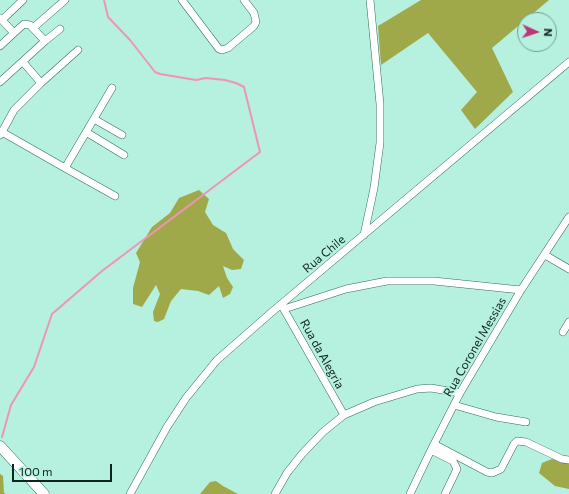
<!DOCTYPE html>
<style>
body{margin:0}
#map{position:relative;width:569px;height:494px;overflow:hidden;background:#b6f0df;font-family:Commissioner,sans-serif}
canvas{display:block}
.north{position:absolute;left:517px;top:12px;width:40px;height:40px;box-sizing:border-box;background:#b6f0df;border:1px solid #739e92;border-radius:50%;rotate:93deg;font-size:11px;font-weight:700;line-height:16px;text-align:center;color:#0e241e}
.north::after{content:'';display:block;margin:auto;width:14px;height:18px;background:#bd3778;clip-path:polygon(50% 0,100% 100%,50% 72%,0 100%)}
.scale{position:absolute;left:12px;top:464px;width:100px;height:18px;box-sizing:border-box;border:2px solid #0e241e;border-top:0;padding-left:5px;font-size:12px;line-height:14px;white-space:nowrap;color:#0e241e;-webkit-text-stroke:3px #b6f0df;paint-order:stroke}
</style>
<div id="map">
<canvas width="569" height="494"></canvas>
<div class="north">N</div>
<div class="scale">100 m</div>
</div>
<script>
const ctx = document.querySelector('canvas').getContext('2d');
ctx.lineJoin = 'round';
function paint(path, color) { ctx.fillStyle = color; ctx.fill(path, 'evenodd'); }
const shape = rows => new Path2D(rows.map(r => 'M' + r).join(''));
function stroke(path, color, width, dash) { ctx.strokeStyle = color; ctx.lineWidth = width; ctx.lineCap = dash ? 'butt' : 'round'; ctx.setLineDash(dash || []); ctx.stroke(path); }
function label(font, color, halo, rows, align = 'center') {
  ctx.font = font + ' Commissioner,sans-serif'; ctx.lineWidth = 3; ctx.setLineDash([]); ctx.textBaseline = 'middle'; ctx.strokeStyle = halo; ctx.fillStyle = color; for (const [text, x, y, turn = 0] of rows) {
    ctx.save(); ctx.translate(x, y); ctx.rotate((+turn || 0) * Math.PI / 180); ctx.textAlign = isNaN(turn) ? turn : align; if (halo) ctx.strokeText(text, 0, 0); ctx.fillText(text, 0, 0); ctx.restore();
  }
}
paint(shape([
 [421,0,549,0,492,48,513,92,475,129,461,110,477,92,428,33,381,65,378,26],
 [199,190,209,199,205,212,213,225,226,233,233,249,244,260,241,269,232,270,223,266,227,278,233,287,230,294,223,298,219,286,209,295,198,291,181,289,171,301,164,319,158,322,154,321,153,312,160,294,156,285,142,307,133,304,133,288,140,262,136,253,152,227,170,213,179,198],
 [552,459,562,461,569,464,569,489,555,486,539,473,542,463],
 [0,474,3,476,4,493,6,494,0,494],
 [216,481,223,486,238,494,200,494,210,482]
]), '#9fa94a');
stroke(shape([
 [2,437,11,405,34,367,52,314,102,271,260,152,244,87,236,83,225,80,206,78,196,80,160,74,155,72,130,40,108,17,104,0]
]), '#f093b8', 2);
const minor = shape([
 [182,0,219,49,222,50,228,48,254,26,256,22,254,13,244,0],
 [0,18,14,33,24,24,30,25,45,41,0,82],
 [2,20,23,0],
 [33,28,65,0],
 [45,41,60,29],
 [0,46,14,33],
 [23,62,41,83],
 [94,119,122,135],
 [2,132,14,110,41,83,78,50],
 [86,132,124,155],
 [0,135,2,132,65,168,112,88],
 [65,168,115,196],
 [364,235,374,188,380,143,380,104,370,0],
 [545,255,569,269],
 [282,306,344,415],
 [284,309,346,289,387,281,434,281,521,290],
 [563,332,569,322],
 [454,405,496,417,526,422],
 [434,444,487,472,492,473,501,469,514,444,517,441,526,442,562,459,569,460],
 [431,450,453,461,457,469,445,494],
 [130,494,167,427,186,398,217,360,273,311,569,62],
 [275,494,287,473,302,454,323,432,344,415,374,402,417,389,431,388,460,393],
 [410,494,431,450,460,393,521,290,569,217]
]);
const secondary = shape([
 [0,446,44,494]
]);
stroke(minor, '#346b5d', 8);
stroke(secondary, '#346b5d', 11);
stroke(minor, '#fff', 7);
stroke(secondary, '#fff', 10);
label('12px', '#0e241e', '#b6f0df', [
 ["Rua Chile",324,254,-40],
 ["Rua Coronel Messias",475,347,-60],
 ["Rua da Alegria",322,354,61]
]);
</script>
